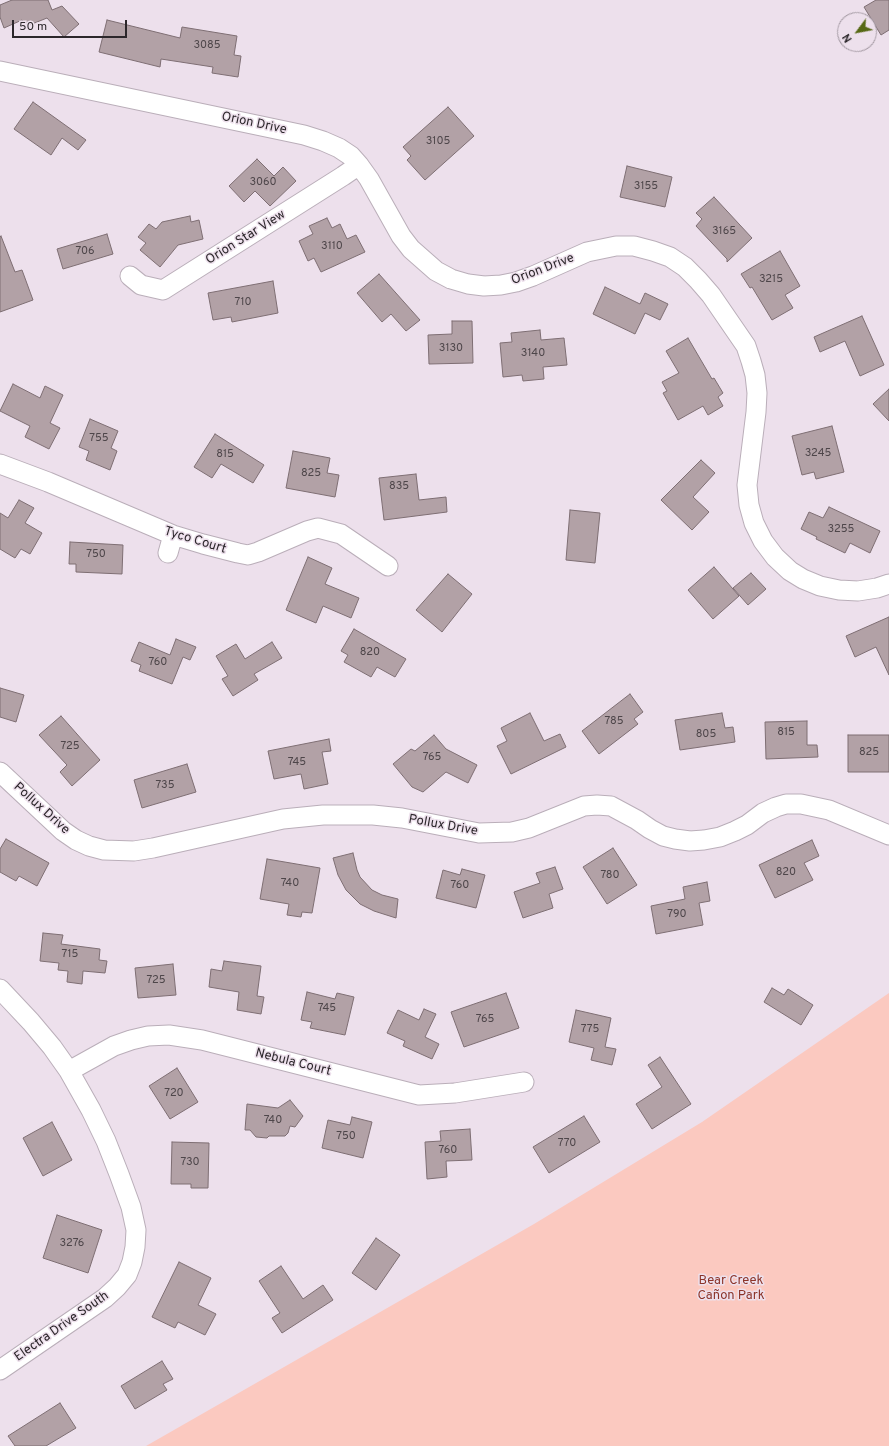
<!DOCTYPE html>
<meta charset="utf-8">
<style>
body{margin:0}
#map{position:relative;width:889px;height:1446px;overflow:hidden;background:#ede0ec;font-family:Overpass,sans-serif}
canvas{display:block}
.north{position:absolute;left:837px;top:12px;width:40px;height:40px;box-sizing:border-box;background:#ede0ec;border:1px solid #a0969f;border-radius:50%;rotate:238deg;font-size:11px;font-weight:700;line-height:16px;text-align:center;color:#2c272b}
.north::after{content:'';display:block;margin:auto;width:14px;height:18px;background:#566814;clip-path:polygon(50% 0,100% 100%,50% 72%,0 100%)}
.scale{position:absolute;left:12px;top:20px;width:115px;height:18px;box-sizing:border-box;border:2px solid #2c272b;border-top:0;padding-left:5px;font-size:12px;line-height:14px;white-space:nowrap;color:#2c272b;-webkit-text-stroke:3px #ede0ec;paint-order:stroke}
</style>
<div id="map">
<canvas width="889" height="1446"></canvas>
<div class="north">N</div>
<div class="scale">50 m</div>
</div>
<script>
const ctx = document.querySelector('canvas').getContext('2d');
ctx.lineJoin = 'round';
function paint(path, color) { ctx.fillStyle = color; ctx.fill(path, 'evenodd'); }
const shape = rows => new Path2D(rows.map(r => 'M' + r).join(''));
function stroke(path, color, width, dash) { ctx.strokeStyle = color; ctx.lineWidth = width; ctx.lineCap = dash ? 'butt' : 'round'; ctx.setLineDash(dash || []); ctx.stroke(path); }
function label(font, color, halo, rows, align = 'center') {
  ctx.font = font + ' Overpass,sans-serif'; ctx.lineWidth = 3; ctx.setLineDash([]); ctx.textBaseline = 'middle'; ctx.strokeStyle = halo; ctx.fillStyle = color; for (const [text, x, y, turn = 0] of rows) {
    ctx.save(); ctx.translate(x, y); ctx.rotate((+turn || 0) * Math.PI / 180); ctx.textAlign = isNaN(turn) ? turn : align; if (halo) ctx.strokeText(text, 0, 0); ctx.fillText(text, 0, 0); ctx.restore();
  }
}
paint(shape([
 [889,993,889,1446,146,1446,534,1224,702,1122]
]), '#fbc9c0');
const building = shape([
 [12,0,48,0,52,10,62,6,79,24,64,37,47,18,27,26,22,20,4,28,0,17,0,5,12,0],
 [876,0,889,0,889,30,881,35,864,7,876,0],
 [107,20,180,38,182,27,237,36,234,55,241,56,238,77,212,73,213,67,161,59,160,67,99,52,107,20],
 [33,102,86,140,78,150,62,138,51,155,14,129,33,102],
 [448,107,474,136,425,180,407,160,411,156,403,147,448,107],
 [257,159,274,176,283,167,296,181,270,206,255,191,244,202,229,186,257,159],
 [627,166,672,177,665,207,620,197,627,166],
 [714,197,752,238,727,262,727,259,696,226,702,219,696,213,714,197],
 [190,216,191,222,199,220,203,239,178,245,160,267,140,250,146,243,138,237,149,224,156,229,162,222,190,216],
 [327,218,332,228,340,224,347,239,356,235,365,252,321,272,314,258,308,261,299,241,313,234,309,226,327,218],
 [107,234,113,254,63,269,57,249,107,234],
 [1,236,15,272,22,270,33,300,0,312,0,237,1,236],
 [780,251,800,286,785,295,793,308,772,320,752,287,750,288,741,274,780,251],
 [379,274,420,320,406,331,391,314,382,322,357,293,379,274],
 [273,281,278,313,232,322,231,317,213,320,208,293,273,281],
 [605,287,640,304,645,293,668,304,660,320,645,313,635,334,593,314,605,287],
 [862,316,884,365,860,376,845,341,820,352,814,337,862,316],
 [452,321,472,321,473,363,429,364,428,335,452,334,452,321],
 [540,330,541,340,564,338,567,365,543,367,544,379,523,381,522,375,503,377,500,343,512,342,511,333,540,330],
 [688,338,712,379,714,378,723,393,718,397,723,406,708,415,703,406,678,420,663,393,667,391,662,382,679,373,666,351,688,338],
 [13,384,40,398,45,386,63,395,50,423,60,428,49,449,25,437,30,426,0,411,13,384],
 [889,389,889,421,873,404,889,389],
 [90,419,118,431,111,448,117,451,110,470,86,460,89,451,79,447,90,419],
 [832,426,844,472,816,479,814,472,802,475,792,436,832,426],
 [215,434,264,465,253,483,221,464,212,478,194,467,215,434],
 [293,451,330,458,327,473,339,475,335,497,286,488,293,451],
 [701,460,715,473,693,497,709,512,692,530,661,500,701,460],
 [416,474,419,500,446,497,447,512,384,520,379,478,416,474],
 [19,500,34,508,25,523,42,533,30,554,21,549,15,558,0,549,0,513,8,518,19,500],
 [829,507,880,531,870,553,850,543,845,553,816,539,817,537,801,529,809,512,823,518,829,507],
 [570,510,600,513,595,563,566,560,570,510],
 [70,542,123,545,122,574,76,572,76,564,69,564,70,542],
 [308,557,332,568,325,584,359,598,351,618,323,606,316,623,286,610,308,557],
 [714,567,739,596,713,619,688,590,714,567],
 [751,573,766,589,748,605,733,588,751,573],
 [448,574,472,594,442,632,416,610,448,574],
 [889,617,889,675,876,647,855,657,846,636,889,617],
 [354,629,406,659,395,677,377,667,371,677,344,662,348,655,341,651,354,629],
 [176,639,196,647,190,660,183,657,172,684,139,671,141,665,131,661,139,642,170,655,176,639],
 [272,642,282,658,254,674,258,680,233,696,222,679,228,676,216,656,236,644,245,659,272,642],
 [0,688,24,695,16,722,0,717,0,688],
 [630,694,643,712,634,719,638,724,599,754,582,731,630,694],
 [530,713,544,741,560,734,566,747,511,774,497,746,507,741,501,728,530,713],
 [722,713,725,728,733,727,735,742,680,750,675,720,722,713],
 [61,716,100,760,72,786,60,772,67,765,39,735,61,716],
 [807,721,807,745,817,745,818,757,766,759,765,722,807,721],
 [434,735,446,749,477,765,468,783,446,772,423,792,412,787,393,764,411,749,415,751,434,735],
 [848,735,889,735,889,772,848,772,848,735],
 [329,739,331,751,322,752,328,784,304,789,301,774,274,779,268,751,329,739],
 [187,764,196,792,142,808,134,780,187,764],
 [6,839,49,863,37,886,19,876,16,881,0,872,0,849,6,839],
 [812,840,819,856,804,863,813,880,775,898,759,865,812,840],
 [613,848,637,885,607,904,583,867,613,848],
 [353,853,357,870,360,877,372,890,382,895,398,899,396,918,374,911,360,904,346,890,338,875,333,858,353,853],
 [267,859,320,868,312,913,302,912,301,917,287,915,289,904,260,899,267,859],
 [555,867,563,889,549,894,553,908,523,918,514,892,540,883,536,873,555,867],
 [462,869,485,875,476,908,436,898,443,870,460,875,462,869],
 [707,882,710,901,699,903,703,925,656,934,651,906,685,899,683,887,707,882],
 [43,933,63,935,61,944,100,949,99,960,107,961,105,973,83,971,82,984,67,982,68,971,58,970,59,963,40,961,43,933],
 [224,961,261,966,257,996,264,997,261,1014,237,1010,239,992,209,987,211,969,222,971,224,961],
 [173,964,176,995,138,998,135,968,173,964],
 [772,988,784,995,788,989,813,1005,801,1025,764,1002,772,988],
 [307,992,335,999,337,993,354,997,345,1035,310,1028,312,1022,301,1020,307,992],
 [506,993,519,1028,464,1047,451,1012,506,993],
 [424,1009,436,1014,425,1037,439,1044,432,1059,403,1046,405,1041,387,1033,398,1010,419,1020,424,1009],
 [576,1010,611,1018,605,1047,616,1049,612,1065,591,1060,594,1048,569,1042,576,1010],
 [660,1057,691,1104,652,1129,636,1104,662,1087,648,1065,660,1057],
 [177,1068,198,1102,170,1119,149,1086,177,1068],
 [290,1100,303,1116,295,1127,290,1126,288,1133,285,1136,269,1136,267,1138,256,1137,250,1130,245,1130,247,1104,278,1108,290,1100],
 [584,1116,600,1142,549,1173,533,1147,584,1116],
 [352,1117,372,1122,363,1158,322,1148,328,1120,350,1125,352,1117],
 [52,1122,72,1160,43,1176,23,1138,52,1122],
 [470,1129,472,1160,446,1161,447,1177,427,1179,425,1142,441,1141,440,1131,470,1129],
 [172,1142,209,1143,208,1188,191,1188,191,1184,171,1184,172,1142],
 [57,1215,102,1230,88,1273,43,1258,57,1215],
 [376,1238,400,1255,376,1290,352,1273,376,1238],
 [179,1262,211,1278,198,1305,216,1314,205,1335,178,1322,175,1328,152,1317,179,1262],
 [281,1266,303,1299,323,1285,333,1300,282,1333,272,1318,280,1313,259,1281,281,1266],
 [162,1361,173,1379,163,1384,167,1390,135,1409,121,1386,162,1361],
 [60,1403,76,1428,46,1446,15,1446,8,1436,60,1403]
]);
paint(building, '#b2a1a6');
stroke(building, '#7e6e73', 1);
const minor = shape([
 [0,71,304,135,323,141,339,148,351,156,359,165,369,179,401,236,411,249,436,271,451,279,468,284,484,286,501,285,516,282,533,276,587,252,616,246,634,246,653,251,670,257,685,267,698,280,711,295,746,346,751,361,755,375,757,393,756,412,747,485,749,505,754,523,763,541,775,557,790,571,803,579,820,586,839,590,858,591,877,588,889,584],
 [130,276,141,285,163,290,343,176,359,165],
 [0,464,48,482,173,535,203,544,238,553,248,555,258,552,307,531,318,528,341,534,388,566],
 [168,553,173,535],
 [0,772,63,831,76,840,89,846,104,850,134,851,153,848,283,819,323,815,373,815,402,818,479,833,512,832,529,828,584,806,597,805,611,806,637,820,650,829,663,836,675,839,690,841,704,840,720,837,735,831,747,825,763,813,776,807,786,804,801,804,829,810,889,835],
 [0,989,31,1022,52,1047,69,1071,91,1110,106,1141,119,1174,131,1207,136,1230,135,1247,132,1262,127,1275,117,1287,105,1298,0,1370],
 [69,1071,114,1046,131,1040,148,1036,169,1035,202,1040,419,1095,455,1093,524,1082]
]);
stroke(minor, '#baaeb9', 21);
stroke(minor, '#fff', 19);
label('11px', '#4e464a', null, [
 ["3085",207,46],
 ["3105",438,142],
 ["3060",263,183],
 ["3155",646,187],
 ["3165",724,232],
 ["3110",332,247],
 ["706",85,252],
 ["3215",771,280],
 ["710",243,303],
 ["3130",451,349],
 ["3140",533,354],
 ["755",99,439],
 ["3245",818,454],
 ["815",225,455],
 ["825",311,474],
 ["835",399,487],
 ["3255",841,530],
 ["750",96,555],
 ["820",370,653],
 ["760",158,663],
 ["785",614,722],
 ["815",786,733],
 ["805",706,735],
 ["725",70,747],
 ["825",869,753],
 ["765",432,758],
 ["745",297,763],
 ["735",165,786],
 ["820",786,873],
 ["780",610,876],
 ["740",290,884],
 ["760",460,886],
 ["790",677,915],
 ["715",70,955],
 ["725",156,981],
 ["745",327,1009],
 ["765",485,1020],
 ["775",590,1030],
 ["720",174,1094],
 ["740",273,1121],
 ["750",346,1137],
 ["770",567,1144],
 ["760",448,1151],
 ["730",190,1163],
 ["3276",72,1244]
]);
label('13px', '#2c272b', '#ede0ec', [
 ["Orion Drive",254,124,12],
 ["Orion Star View",246,238,-32],
 ["Orion Drive",543,270,-21],
 ["Tyco Court",195,541,17],
 ["Pollux Drive",41,809,42],
 ["Pollux Drive",443,826,10],
 ["Nebula Court",293,1063,14],
 ["Electra Drive South",62,1327,-35]
]);
label('13px', '#8c3429', '#ede0ec', [
 ["Bear Creek",731,1281],
 ["Cañon Park",731,1296]
]);
</script>
